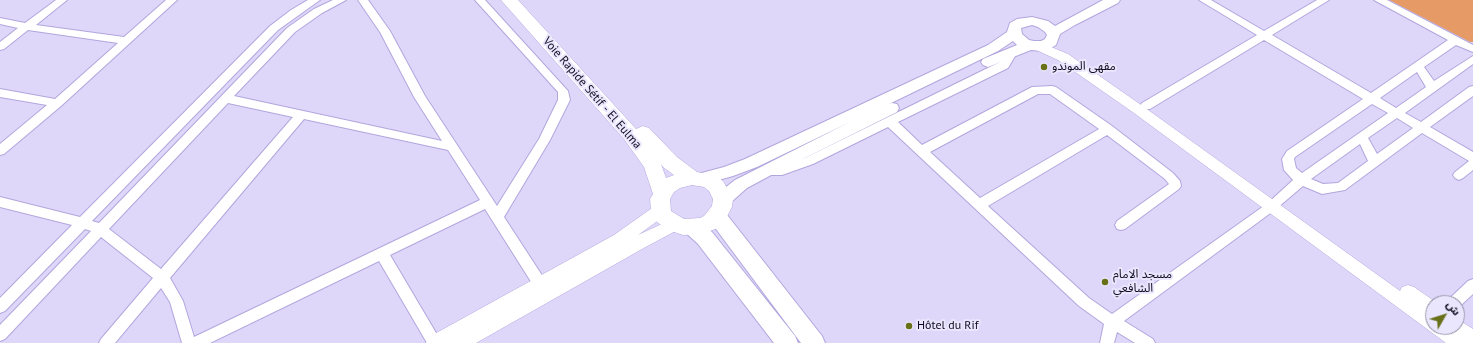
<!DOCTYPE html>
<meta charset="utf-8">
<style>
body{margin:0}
#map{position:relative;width:1473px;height:343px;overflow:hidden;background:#ded7fa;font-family:"PT Sans","Noto Sans Arabic",sans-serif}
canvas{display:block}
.north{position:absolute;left:1425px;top:295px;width:40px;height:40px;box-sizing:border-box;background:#eae6fd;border:1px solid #938ea4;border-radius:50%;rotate:51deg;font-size:11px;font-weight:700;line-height:16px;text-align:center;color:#100b1e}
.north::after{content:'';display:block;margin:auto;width:14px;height:18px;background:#687018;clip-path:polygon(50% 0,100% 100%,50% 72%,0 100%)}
</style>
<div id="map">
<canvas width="1473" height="343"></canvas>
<div class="north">ش</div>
</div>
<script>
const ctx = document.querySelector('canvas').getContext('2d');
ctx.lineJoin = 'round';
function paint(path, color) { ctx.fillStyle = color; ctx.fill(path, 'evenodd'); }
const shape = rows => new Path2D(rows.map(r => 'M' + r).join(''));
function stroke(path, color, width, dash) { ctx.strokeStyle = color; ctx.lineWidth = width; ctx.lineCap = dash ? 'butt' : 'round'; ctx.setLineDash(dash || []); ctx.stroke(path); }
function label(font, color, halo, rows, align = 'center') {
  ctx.font = font + ' "PT Sans","Noto Sans Arabic",sans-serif'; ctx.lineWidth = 4; ctx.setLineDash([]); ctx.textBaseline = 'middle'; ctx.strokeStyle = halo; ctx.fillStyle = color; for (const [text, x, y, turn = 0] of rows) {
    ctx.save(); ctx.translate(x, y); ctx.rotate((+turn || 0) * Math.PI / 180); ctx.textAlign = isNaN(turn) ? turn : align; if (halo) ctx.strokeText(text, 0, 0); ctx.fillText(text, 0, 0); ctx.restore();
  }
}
paint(shape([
 [1389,0,1473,0,1473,42,1470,42]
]), '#e69b67');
const minor = shape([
 [56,0,67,0,36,25,124,37,166,0,177,0,61,106,4,154,0,155,0,144,47,105,0,97,0,89,55,99,118,43,28,30,4,49,0,50,0,42,18,28,0,24,0,18,25,23,56,0],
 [308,0,320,0,278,30,92,221,99,223,287,28,314,9,333,0,346,0,322,13,295,32,234,96,442,141,414,97,380,32,358,0,368,0,390,31,425,96,497,206,539,139,558,100,558,92,475,0,485,0,568,91,570,100,550,140,504,217,545,280,547,284,545,288,540,290,535,288,485,209,390,255,442,343,427,343,379,261,210,343,182,343,170,302,161,288,115,343,99,343,101,339,153,278,101,237,5,339,0,341,0,325,91,231,85,229,5,311,0,313,0,298,72,225,0,207,0,197,80,217,270,26,291,10,308,0],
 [228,103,293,117,161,269,109,229,228,103],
 [304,119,448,150,480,200,194,337,183,301,170,278,304,119],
 [1199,0,1211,0,1264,31,1317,0,1329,0,1272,35,1371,93,1448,40,1374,0,1387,0,1473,45,1473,52,1456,45,1424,67,1434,81,1473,56,1473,64,1405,113,1421,122,1469,87,1473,86,1473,96,1430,127,1473,152,1473,170,1463,178,1459,180,1455,178,1453,175,1455,172,1469,161,1422,133,1345,190,1322,194,1303,186,1276,209,1124,321,1153,339,1155,343,1135,343,1117,332,1114,343,1100,343,1104,324,1079,306,888,127,813,164,782,175,767,175,763,173,761,170,763,167,767,165,782,165,805,158,1000,62,1009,49,1017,49,1018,51,1008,68,898,122,922,145,1032,87,1052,86,1056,87,1112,126,1173,173,1180,181,1181,186,1179,189,1125,229,1121,230,1117,229,1115,225,1117,221,1169,184,1165,179,1107,135,988,206,1089,298,1112,314,1268,203,1293,180,1284,170,1282,159,1287,151,1363,99,1264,40,1150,109,1142,109,1140,106,1142,103,1257,35,1199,0],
 [1417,72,1426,87,1396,108,1380,98,1417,72],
 [1038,94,1050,94,1099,129,980,198,930,152,1038,94],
 [1372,104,1388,113,1302,173,1296,168,1294,159,1295,157,1372,104],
 [1397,118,1413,128,1377,154,1368,138,1397,118],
 [1360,144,1368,161,1338,183,1323,184,1311,179,1360,144],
 [1473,279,1473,294,1459,307,1457,308,1457,303,1447,303,1449,299,1468,281,1473,279]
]);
const tertiary = shape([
 [1039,42,1068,54,1144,107,1400,291,1402,287,1408,285,1414,287,1437,303,1433,303,1433,327,1457,327,1457,320,1462,322,1473,329,1473,343,1446,343,1134,113,1058,60,1034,49,1033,46,1034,43,1039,42],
 [661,204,667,206,669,210,667,214,638,235,675,218,681,220,683,224,681,228,642,249,476,343,426,343,429,337,614,235,655,206,661,204]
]);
const secondary = shape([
 [1103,0,1120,0,1118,3,1075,25,1060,34,1056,45,1049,49,1044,51,1031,50,993,65,988,67,983,65,981,62,983,59,1017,45,1013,41,998,51,889,104,892,103,897,104,899,108,897,112,773,174,747,188,729,204,723,205,717,204,715,199,717,194,735,180,850,122,757,167,733,176,700,185,694,183,692,179,694,175,724,167,745,159,988,45,1007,32,1010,23,1017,19,1032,17,1048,21,1055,26,1103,0],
 [1032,25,1038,27,1045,32,1047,35,1045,39,1041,41,1034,41,1029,40,1022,34,1021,28,1032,25]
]);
const primary = shape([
 [717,209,724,211,822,336,825,343,801,343,710,221,708,216,710,211,717,209],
 [692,219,699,222,712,232,795,336,798,343,774,343,698,244,685,232,682,227,685,222,692,219]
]);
const trunk = shape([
 [501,0,518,0,636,129,643,126,649,128,677,157,697,172,716,176,723,181,733,199,732,207,724,222,718,228,702,234,683,235,668,230,657,222,651,210,650,199,653,194,644,167,624,139,501,0],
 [661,164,663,167,674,175,666,178,661,164],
 [692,185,704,187,709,191,713,199,712,206,704,216,700,218,684,219,671,211,670,199,674,192,680,188,692,185]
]);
stroke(minor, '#b2a6dd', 2);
stroke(tertiary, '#b2a6dd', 1);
stroke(secondary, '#b2a6dd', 2);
stroke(primary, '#b2a6dd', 2);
stroke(trunk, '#b2a6dd', 1);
paint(minor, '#fff');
paint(tertiary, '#fff');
paint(secondary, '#fff');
paint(primary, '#fff');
paint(trunk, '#fff');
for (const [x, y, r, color] of [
 [1044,67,4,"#687018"],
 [1105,282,4,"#687018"],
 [909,326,4,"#687018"]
]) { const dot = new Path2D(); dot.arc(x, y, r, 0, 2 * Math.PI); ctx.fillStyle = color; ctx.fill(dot); stroke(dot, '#eae6fd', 1.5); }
label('12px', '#100b1e', '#eae6fd', [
 ["مقهى الموندو",1052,67],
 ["مسجد الامام",1113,275],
 ["الشافعي",1113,289],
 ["Hôtel du Rif",917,326]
], 'left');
label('12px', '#100b1e', '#eae6fd', [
 ["Voie Rapide Sétif - El Eulma",592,93,49]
]);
</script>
